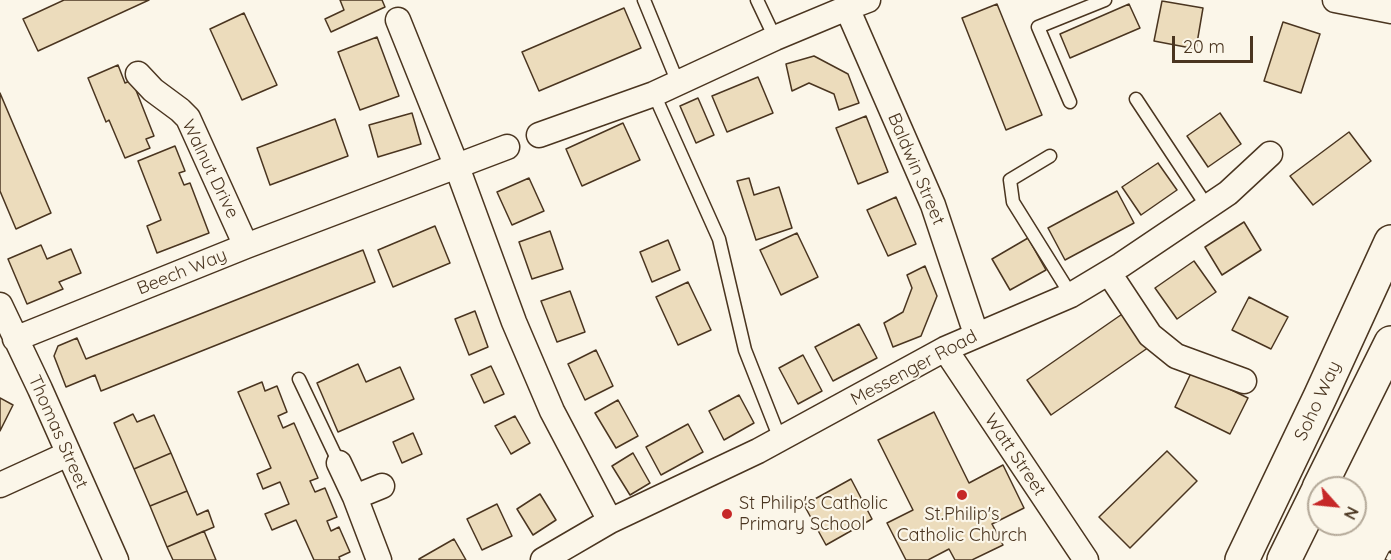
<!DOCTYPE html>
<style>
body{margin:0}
#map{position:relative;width:1391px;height:560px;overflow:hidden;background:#fbf6e9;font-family:Quicksand,sans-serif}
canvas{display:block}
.north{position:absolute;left:1307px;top:476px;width:60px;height:60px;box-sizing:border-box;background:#fbf6e9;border:2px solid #b4a999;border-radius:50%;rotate:117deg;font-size:16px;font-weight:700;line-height:24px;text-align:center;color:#4a3520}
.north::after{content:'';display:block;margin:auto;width:21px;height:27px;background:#c62828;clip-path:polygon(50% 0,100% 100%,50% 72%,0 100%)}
.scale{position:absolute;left:1172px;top:36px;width:81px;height:27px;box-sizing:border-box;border:3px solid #4a3520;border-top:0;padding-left:8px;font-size:18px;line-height:21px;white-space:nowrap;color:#4a3520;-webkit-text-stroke:4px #fbf6e9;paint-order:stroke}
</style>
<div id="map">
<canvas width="1391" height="560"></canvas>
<div class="north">N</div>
<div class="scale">20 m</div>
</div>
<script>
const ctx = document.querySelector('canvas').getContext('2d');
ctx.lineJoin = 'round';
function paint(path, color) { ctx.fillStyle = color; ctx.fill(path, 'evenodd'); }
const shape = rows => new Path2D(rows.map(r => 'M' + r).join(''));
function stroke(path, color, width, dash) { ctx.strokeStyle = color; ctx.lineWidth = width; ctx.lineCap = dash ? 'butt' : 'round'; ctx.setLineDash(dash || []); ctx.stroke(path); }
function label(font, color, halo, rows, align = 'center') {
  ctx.font = font + ' Quicksand,sans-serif'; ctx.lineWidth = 4.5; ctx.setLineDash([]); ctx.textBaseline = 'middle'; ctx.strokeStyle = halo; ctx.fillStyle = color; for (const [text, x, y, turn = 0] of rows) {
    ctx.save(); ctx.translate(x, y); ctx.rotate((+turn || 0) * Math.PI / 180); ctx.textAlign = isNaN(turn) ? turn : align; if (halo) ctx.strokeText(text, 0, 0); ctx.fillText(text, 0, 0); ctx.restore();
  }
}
const building = shape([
 [64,0,149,0,38,51,23,19,64,0],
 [340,0,382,0,385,7,331,32,325,19,344,10,340,0],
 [1162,1,1203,8,1196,49,1154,41,1162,1],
 [997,4,1042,115,1006,130,962,18,997,4],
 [1129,4,1140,28,1070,58,1060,34,1129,4],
 [624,8,641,48,539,91,522,52,624,8],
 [244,13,277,85,242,100,210,29,244,13],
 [1283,22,1320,34,1301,93,1264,81,1283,22],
 [377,37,399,96,360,110,338,52,377,37],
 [814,56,848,74,859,103,839,110,834,94,809,83,792,91,786,64,814,56],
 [118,65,125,83,132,80,154,136,146,139,150,148,125,158,109,120,106,122,88,78,118,65],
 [758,77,773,113,727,132,712,96,758,77],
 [0,93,51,213,16,229,0,191,0,93],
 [698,98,714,135,696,143,680,106,698,98],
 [412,113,421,144,378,157,369,125,412,113],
 [1220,113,1241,144,1208,167,1187,136,1220,113],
 [866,116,888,172,858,184,836,128,866,116],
 [335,119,348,156,270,185,257,148,335,119],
 [623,123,640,160,582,186,566,149,623,123],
 [1349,132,1371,161,1313,205,1290,176,1349,132],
 [175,146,185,171,179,173,184,185,190,183,209,233,157,253,147,226,161,220,138,161,175,146],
 [1158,163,1177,190,1141,215,1122,187,1158,163],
 [529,178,544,211,512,225,497,192,529,178],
 [749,178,754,195,779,187,792,228,756,240,737,181,749,178],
 [1117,191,1134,223,1065,260,1048,228,1117,191],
 [896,197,916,244,888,256,867,210,896,197],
 [1244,222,1261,250,1222,275,1205,247,1244,222],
 [435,226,450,263,393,287,378,250,435,226],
 [550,231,563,269,532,279,519,242,550,231],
 [797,233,818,277,781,295,760,250,797,233],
 [1028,238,1046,270,1010,290,992,259,1028,238],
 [668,240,680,270,652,282,640,252,668,240],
 [41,245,47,259,71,249,81,273,59,282,63,289,27,304,8,259,41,245],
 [363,250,375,282,101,391,95,375,66,387,54,356,58,346,77,338,86,359,363,250],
 [1194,261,1216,292,1177,319,1155,288,1194,261],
 [925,266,937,296,921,336,893,347,884,323,903,312,912,288,907,275,925,266],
 [688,282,711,330,678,345,656,297,688,282],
 [570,291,585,332,557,342,541,301,570,291],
 [1249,297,1288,317,1271,349,1232,330,1249,297],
 [1128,310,1152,345,1051,415,1027,380,1128,310],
 [475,311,488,347,469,355,455,319,475,311],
 [859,324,877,358,833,381,815,347,859,324],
 [596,350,613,386,585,400,568,364,596,350],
 [803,355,822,391,798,404,779,368,803,355],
 [358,364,366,382,400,367,414,399,338,432,317,383,358,364],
 [491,366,504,394,484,403,471,375,491,366],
 [1192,371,1248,398,1230,434,1175,407,1192,371],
 [262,382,265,391,277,386,287,412,278,416,283,428,294,423,318,478,310,481,315,492,325,488,337,517,327,521,331,531,339,527,350,552,339,557,340,560,314,560,296,520,272,530,265,514,289,504,280,482,263,489,257,474,271,468,238,392,262,382],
 [739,395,754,423,724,440,709,411,739,395],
 [0,398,13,405,0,431,0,398],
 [618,400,638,436,616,448,595,413,618,400],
 [934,412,969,483,1003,465,1024,508,992,524,1003,545,972,560,955,560,949,549,928,560,906,560,887,523,913,510,878,440,934,412],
 [133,414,137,422,154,415,171,453,134,469,114,423,133,414],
 [515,416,530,443,511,454,495,426,515,416],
 [688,424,703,452,661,475,646,447,688,424],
 [413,433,422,454,402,463,393,442,413,433],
 [1167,451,1197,481,1130,548,1099,517,1167,451],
 [171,453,187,491,150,506,134,469,171,453],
 [633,453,650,483,630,495,612,466,633,453],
 [851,479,872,519,826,545,804,505,851,479],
 [187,491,197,515,208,510,214,527,167,547,150,506,187,491],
 [540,494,556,520,533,535,517,509,540,494],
 [497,504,512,536,482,550,467,519,497,504],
 [204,531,216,560,173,560,167,547,204,531],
 [454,539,466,560,419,560,419,559,454,539]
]);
paint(building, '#ecdcbc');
stroke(building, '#4a3520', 1.5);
const lane = shape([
 [644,0,678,83],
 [757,0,775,38],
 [654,94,719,239,745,350,780,439],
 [1136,99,1208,208],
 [1070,102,1038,27,1105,0],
 [1050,156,1010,180,1013,202,1071,295],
 [299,379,339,463]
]);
const street = shape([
 [868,0,847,8,933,205,976,334],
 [1335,0,1391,11],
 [398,20,457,167,514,322,552,411,610,521],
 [138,74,153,90,180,110,188,118,246,246],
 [539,135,654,94,775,38,847,8],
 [1109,273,1150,335,1176,356,1244,381],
 [0,305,40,389,116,560],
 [15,339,246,246,507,147],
 [945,349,1086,560],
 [339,463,355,497,379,560],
 [0,485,68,454],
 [355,497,382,486],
 [543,560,610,521,758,451,945,349,1071,295,1121,265,1228,193,1270,154]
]);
const primary = shape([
 [1319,488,1391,343],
 [1242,560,1320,397,1391,242],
 [1284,560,1319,489]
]);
stroke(lane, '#4a3520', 15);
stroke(street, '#4a3520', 27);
stroke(primary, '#4a3520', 36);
stroke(lane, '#fbf6e9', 12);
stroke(street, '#fbf6e9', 24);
stroke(primary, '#fbf6e9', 33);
const rail = shape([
 [1388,560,1391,554]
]);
stroke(rail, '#4a3520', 7);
stroke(rail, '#fbf6e9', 4.5, [14]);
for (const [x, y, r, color] of [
 [962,495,6,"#c62828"],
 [727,514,6,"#c62828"]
]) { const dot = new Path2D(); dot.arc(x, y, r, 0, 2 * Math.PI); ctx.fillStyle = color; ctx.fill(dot); stroke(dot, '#fbf6e9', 2); }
label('18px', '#4a3520', '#fbf6e9', [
 ["Walnut Drive",210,169,64],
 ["Baldwin Street",916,169,67],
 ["Beech Way",182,272,-22],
 ["Messenger Road",914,368,-28],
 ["Soho Way",1318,401,-65],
 ["Thomas Street",58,432,66],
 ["Watt Street",1015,455,56]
]);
label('18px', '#4a3520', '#fbf6e9', [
 ["St Philip's Catholic",739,504],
 ["Primary School",739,525],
 ["St.Philip's",962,515,"center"],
 ["Catholic Church",962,536,"center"]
], 'left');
</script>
